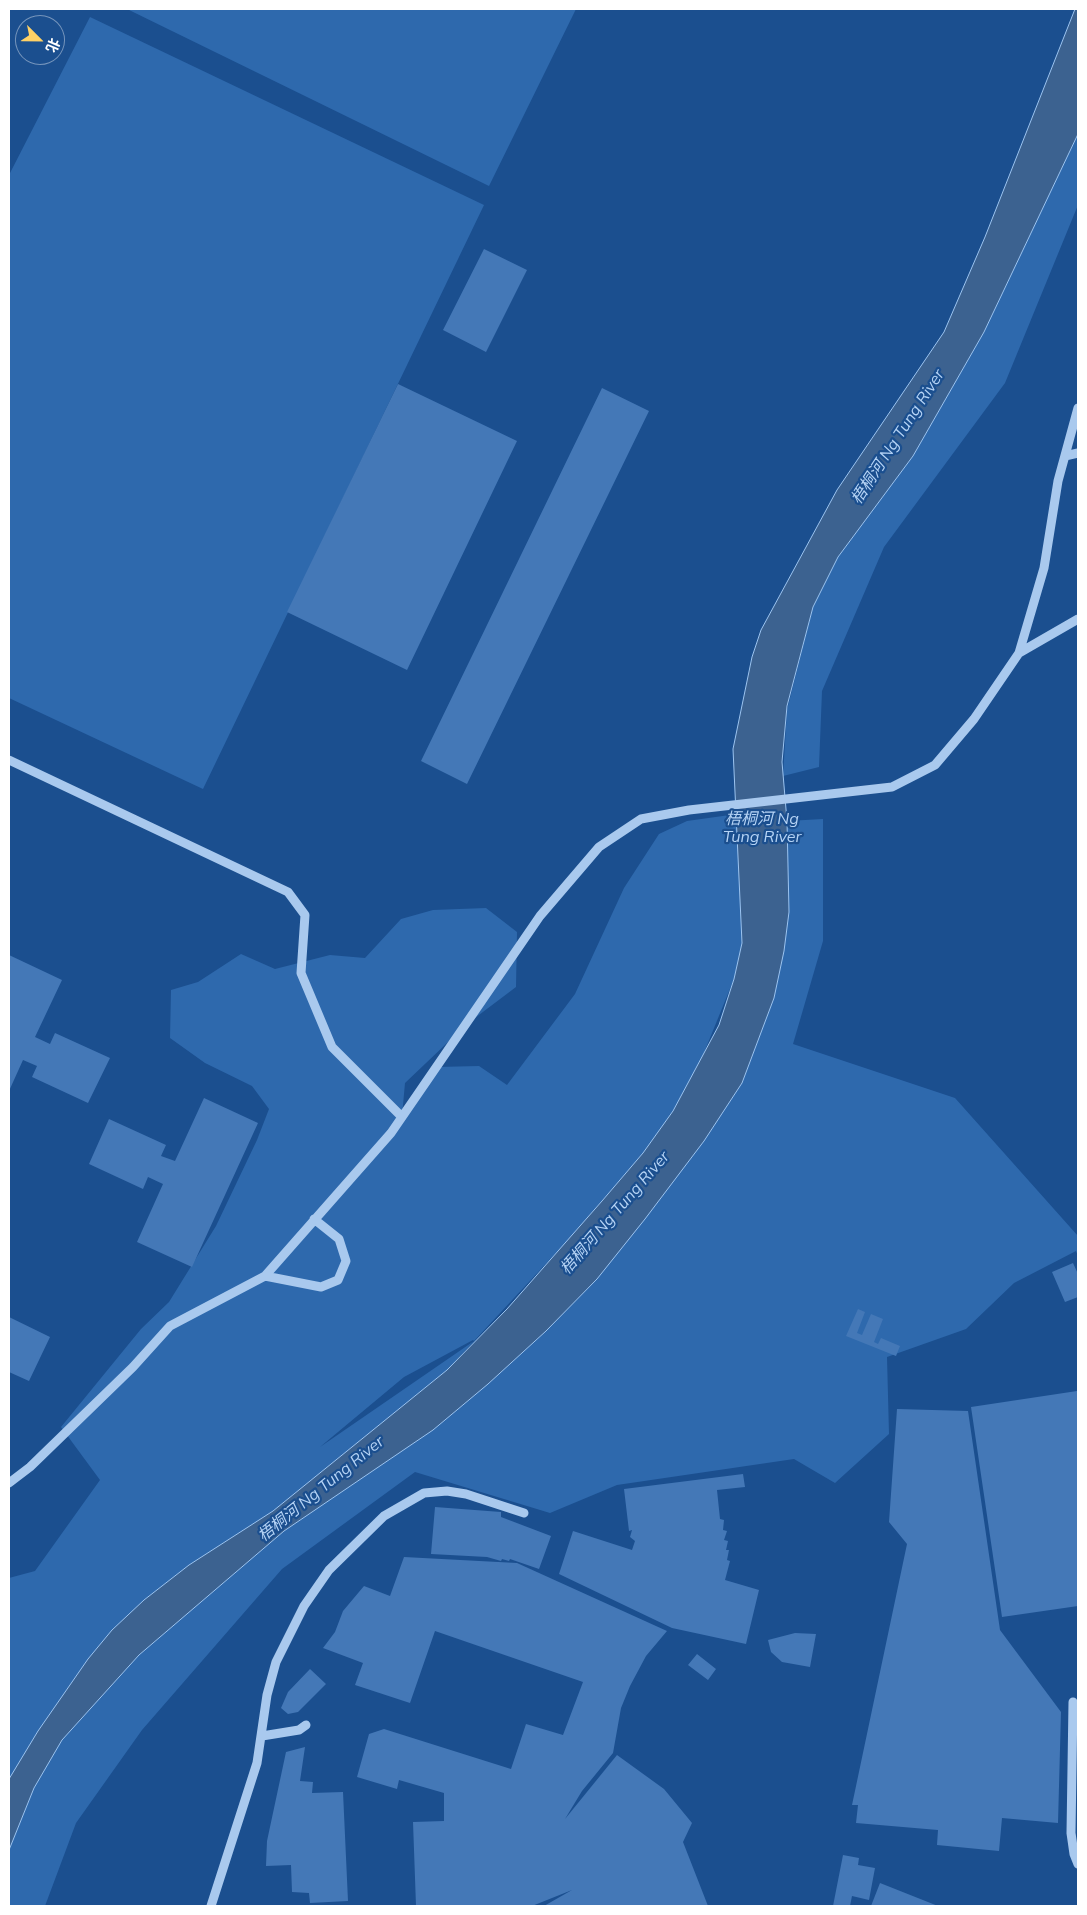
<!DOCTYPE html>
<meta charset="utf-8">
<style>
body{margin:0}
#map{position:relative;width:1087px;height:1915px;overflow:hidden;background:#1b4f8f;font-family:Mulish,"Noto Sans SC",sans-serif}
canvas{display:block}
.frame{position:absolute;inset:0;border:10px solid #fff;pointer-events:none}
.north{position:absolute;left:15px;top:15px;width:50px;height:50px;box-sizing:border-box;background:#1b4f8f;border:1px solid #7695bc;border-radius:50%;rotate:113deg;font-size:14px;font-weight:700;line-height:20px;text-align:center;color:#fff}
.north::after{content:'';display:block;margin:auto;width:18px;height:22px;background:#ffd166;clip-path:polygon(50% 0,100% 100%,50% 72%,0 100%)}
</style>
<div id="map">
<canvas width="1087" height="1915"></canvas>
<div class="frame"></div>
<div class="north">北</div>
</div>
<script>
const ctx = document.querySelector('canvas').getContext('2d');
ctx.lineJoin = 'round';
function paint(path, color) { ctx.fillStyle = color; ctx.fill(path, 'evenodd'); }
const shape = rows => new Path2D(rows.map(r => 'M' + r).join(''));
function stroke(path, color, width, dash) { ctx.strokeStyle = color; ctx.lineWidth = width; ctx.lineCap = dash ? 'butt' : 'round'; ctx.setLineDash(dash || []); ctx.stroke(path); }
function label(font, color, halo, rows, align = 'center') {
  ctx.font = font + ' Mulish,"Noto Sans SC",sans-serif'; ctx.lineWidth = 4.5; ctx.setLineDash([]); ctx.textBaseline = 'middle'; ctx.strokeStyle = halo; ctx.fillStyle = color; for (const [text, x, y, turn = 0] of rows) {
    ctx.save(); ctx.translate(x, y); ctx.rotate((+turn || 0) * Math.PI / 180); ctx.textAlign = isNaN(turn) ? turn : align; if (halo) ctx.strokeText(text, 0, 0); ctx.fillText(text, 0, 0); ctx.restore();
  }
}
paint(shape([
 [127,9,576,9,489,186],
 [90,17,484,205,203,789,9,698,9,175],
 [1078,134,1078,205,1005,383,884,547,822,691,819,767,783,776,787,710,813,607,838,557,913,456,984,332],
 [737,814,742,943,734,979,701,1060,673,1111,643,1153,568,1240,447,1370,273,1511,189,1565,144,1600,88,1659,38,1731,9,1780,9,1578,35,1571,100,1480,61,1427,141,1329,169,1302,216,1226,257,1140,269,1109,252,1086,205,1063,170,1038,171,990,198,982,241,954,275,969,330,955,365,958,401,919,433,910,486,908,517,932,516,987,467,1024,405,1083,402,1116,437,1067,479,1066,507,1085,575,994,624,888,659,834,687,821],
 [473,1340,474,1341,320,1447,404,1377],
 [823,819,823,941,793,1044,955,1098,1078,1236,1078,1256,1076,1251,1014,1283,966,1329,887,1357,889,1434,835,1483,794,1459,617,1485,550,1513,415,1472,282,1569,142,1730,76,1823,45,1906,9,1906,9,1850,34,1788,62,1740,99,1699,139,1655,284,1531,433,1430,488,1384,546,1331,597,1279,704,1141,742,1083,774,998,789,912,787,821]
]), '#2e69ad');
const water = shape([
 [1075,9,1078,9,1078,134,984,332,913,456,838,557,813,607,787,706,782,762,787,821,789,912,784,951,774,998,742,1083,704,1141,645,1219,597,1279,546,1331,488,1384,433,1430,284,1531,139,1655,62,1740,34,1788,9,1850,9,1779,38,1731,88,1659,112,1630,144,1600,189,1565,273,1511,447,1370,507,1309,602,1201,643,1153,673,1111,719,1025,734,979,742,943,733,749,752,657,761,630,837,490,944,332,985,237,1075,9]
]);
paint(water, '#3c6290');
stroke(water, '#9cc4f0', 1);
paint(shape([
 [484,249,527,270,486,352,443,330],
 [398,384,517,441,407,670,287,612],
 [602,388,649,411,467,784,421,761],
 [9,955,62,980,35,1037,50,1044,55,1033,110,1058,88,1103,32,1077,37,1066,23,1060,9,1091],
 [204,1098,258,1123,192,1267,137,1242,163,1184,148,1177,143,1189,89,1164,109,1119,166,1145,161,1156,175,1161],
 [1073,1263,1078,1274,1078,1297,1065,1302,1052,1272],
 [858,1309,865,1312,857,1333,862,1335,871,1314,883,1319,874,1342,878,1344,881,1338,900,1346,896,1356,846,1336],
 [9,1317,50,1337,29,1381,9,1372],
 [1077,1391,1078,1606,1002,1617,971,1407],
 [897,1409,968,1411,1000,1630,1061,1712,1058,1823,1002,1818,999,1851,937,1845,938,1830,856,1823,858,1805,852,1805,907,1544,889,1522],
 [743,1474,745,1487,717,1490,720,1519,724,1520,723,1530,727,1531,724,1540,728,1541,726,1550,729,1550,727,1560,730,1561,725,1580,759,1590,746,1644,672,1628,559,1574,573,1531,632,1550,635,1541,630,1537,632,1530,629,1531,624,1489],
 [435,1507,501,1512,501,1517,551,1536,539,1569,510,1559,509,1561,502,1559,501,1561,487,1557,431,1554],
 [404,1557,517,1563,667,1631,646,1656,630,1686,621,1708,613,1753,582,1791,565,1819,617,1755,664,1789,692,1823,683,1842,708,1906,544,1906,572,1890,532,1906,416,1906,413,1822,444,1821,444,1793,399,1780,397,1789,357,1777,369,1734,384,1729,511,1769,526,1724,563,1735,583,1682,435,1631,410,1703,355,1685,363,1663,323,1648,335,1632,343,1611,364,1586,390,1596],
 [795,1633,816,1634,810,1667,782,1662,771,1652,768,1640],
 [697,1654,716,1669,708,1680,688,1665],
 [310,1669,326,1684,298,1712,288,1714,281,1708,288,1692],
 [305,1747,300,1781,313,1782,312,1793,343,1792,348,1901,310,1903,309,1893,292,1892,291,1865,266,1866,267,1841,286,1752],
 [843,1855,859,1858,858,1865,875,1868,869,1900,852,1896,850,1906,833,1906],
 [880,1883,938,1906,871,1906]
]), '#4478b7');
stroke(shape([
 [1065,456,1078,453],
 [1019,653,1078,619],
 [9,760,288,892,305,915,301,973,332,1047,402,1117],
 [265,1276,321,1287,338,1280,346,1261,339,1239,314,1219],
 [9,1483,30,1467,133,1367,170,1326,265,1276,391,1133,540,916,599,847,641,819,689,810,892,787,935,765,974,719,1019,653,1044,568,1058,481,1078,408],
 [1073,1702,1071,1833,1074,1854,1078,1864],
 [262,1736,299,1730,306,1725],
 [211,1906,257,1763,267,1695,276,1662,304,1606,329,1570,384,1516,424,1493,447,1491,466,1494,524,1513]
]), '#a9c9ee', 9);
label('italic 16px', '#b5d3f5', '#1b4f8f', [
 ["梧桐河 Ng Tung River",898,437,-57],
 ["梧桐河 Ng",762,819],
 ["Tung River",762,837],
 ["梧桐河 Ng Tung River",615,1213,-49],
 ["梧桐河 Ng Tung River",321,1489,-39]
]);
</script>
